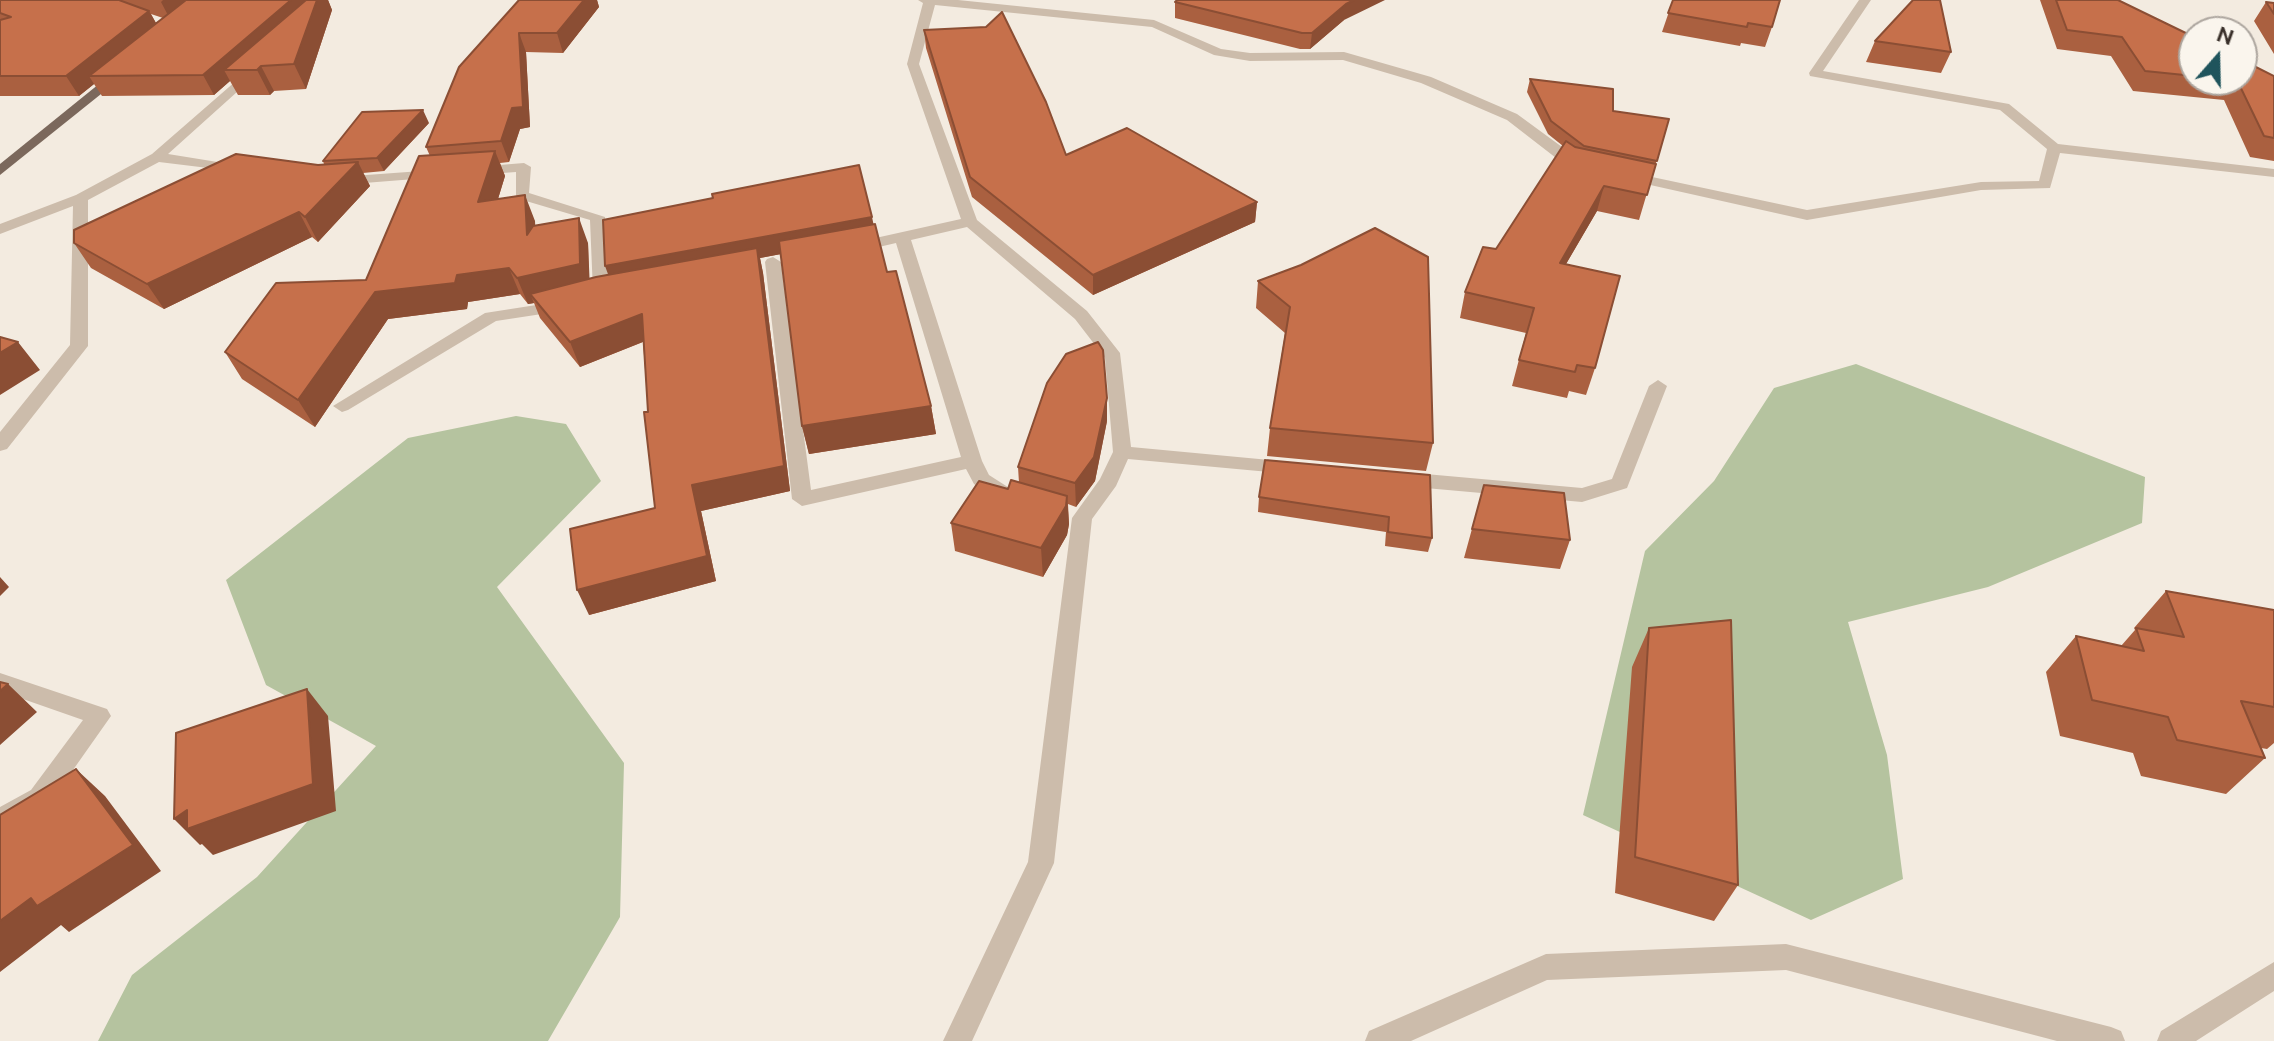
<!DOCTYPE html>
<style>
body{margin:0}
#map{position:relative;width:2274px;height:1041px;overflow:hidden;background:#f3ebe0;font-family:Ubuntu,sans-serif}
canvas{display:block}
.north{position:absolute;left:2178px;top:16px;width:80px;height:80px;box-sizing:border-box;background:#faf5ed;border:2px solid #ada69f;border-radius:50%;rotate:20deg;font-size:22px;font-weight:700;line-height:32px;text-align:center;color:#3a302a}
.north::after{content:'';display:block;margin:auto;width:28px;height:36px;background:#1f545c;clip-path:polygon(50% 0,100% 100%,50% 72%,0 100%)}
</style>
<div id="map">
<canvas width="2274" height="1041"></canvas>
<div class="north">N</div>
</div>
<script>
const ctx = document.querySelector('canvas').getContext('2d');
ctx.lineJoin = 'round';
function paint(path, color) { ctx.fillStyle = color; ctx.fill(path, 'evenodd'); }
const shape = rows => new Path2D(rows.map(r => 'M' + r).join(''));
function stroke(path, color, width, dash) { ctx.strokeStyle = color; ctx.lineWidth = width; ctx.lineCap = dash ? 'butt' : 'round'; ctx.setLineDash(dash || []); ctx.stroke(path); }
paint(shape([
 [1856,364,2145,477,2142,523,1988,587,1848,622,1887,755,1903,879,1811,920,1583,815,1645,551,1714,481,1774,388],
 [516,416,566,424,601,481,497,587,624,763,620,917,548,1041,98,1041,132,975,257,877,376,746,266,685,226,580,408,438]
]), '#b5c39f');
paint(shape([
 [918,0,958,0,1154,20,1221,49,1250,53,1344,52,1431,77,1517,114,1588,166,1581,170,1569,168,1507,120,1421,83,1343,60,1250,61,1214,55,1152,27,935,5,919,64,977,220,1087,311,1120,353,1131,447,1291,462,1301,468,1291,474,1128,459,1116,486,1092,519,1054,863,972,1041,943,1041,1028,862,1072,518,1100,479,1113,452,1105,358,1075,319,967,227,911,240,982,461,989,475,1014,491,1017,496,1014,501,1000,501,974,484,966,469,802,506,792,499,765,262,767,259,773,257,781,262,811,490,961,457,896,243,853,253,845,248,853,243,961,219,907,64,923,3,918,0],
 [1859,0,1871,0,1823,71,2009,104,2058,144,2274,169,2274,177,2060,153,2050,188,1981,190,1807,220,1619,178,1617,175,1624,171,1807,210,1981,182,2039,181,2047,149,2000,110,1810,76,1809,73,1859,0],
 [252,67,257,68,257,74,168,154,236,165,241,166,241,172,159,162,88,200,88,346,7,449,0,451,0,432,70,345,73,206,0,234,0,224,76,195,152,154,252,67],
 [524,163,531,167,529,193,605,217,609,295,607,298,593,303,585,298,593,292,590,220,516,198,516,172,475,175,468,171,475,167,524,163],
 [435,170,442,174,440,177,339,185,332,181,339,177,435,170],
 [562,301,568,302,570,306,568,310,496,321,348,410,342,412,333,406,485,313,562,301],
 [1658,380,1667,386,1627,488,1582,502,1403,486,1393,479,1403,472,1582,488,1612,479,1649,386,1658,380],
 [0,673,107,709,111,716,49,804,0,830,0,807,31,790,83,720,0,691,0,673],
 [1786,944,2111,1027,2121,1031,2125,1041,2057,1041,1786,970,1547,980,1411,1041,1365,1041,1369,1031,1546,954,1786,944],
 [2274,962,2274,991,2196,1041,2157,1041,2161,1031,2274,962]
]), '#ccbcab');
paint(shape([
 [115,71,126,74,0,175,0,164,115,71]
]), '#7b685c');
paint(shape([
 [0,0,328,0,332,10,306,89,274,91,270,95,238,95,230,81,214,95,102,96,94,84,79,96,0,96],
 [151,14,163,18,156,23],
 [519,0,597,0,599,7,563,53,526,52,530,127,520,129,509,162,500,163,505,176,498,199,535,221,535,226,588,243,589,279,874,225,887,272,931,406,936,434,809,454,802,426,781,254,760,258,763,273,790,491,701,511,716,581,589,615,655,508,643,342,580,367,540,318,534,303,528,304,520,294,468,302,467,309,388,319,315,427,242,379,225,352,366,280,430,156,426,147],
 [1673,0,1772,27,1765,47,1741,43,1740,46,1662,32],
 [2040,0,2118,0,2194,37,2194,80,2242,80,2274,76,2274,161,2250,157,2224,100,2133,91,2111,56,2057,49],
 [1175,2,1344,20,1310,49,1300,49,1175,18],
 [2266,2,2274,3,2274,54,2254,21],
 [924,30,1066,155,1257,202,1255,222,1093,295,972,197,926,48],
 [1875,41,1951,52,1941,73,1866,62],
 [1530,79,1613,111,1669,119,1639,220,1597,211,1566,264,1595,368,1586,395,1569,391,1567,398,1512,386,1526,333,1460,318,1465,292,1496,249,1563,146,1548,134,1527,92],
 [429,123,384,171,363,173,370,186,318,242,312,237,164,309,91,268,74,243,318,165,324,164,323,161],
 [1301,265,1433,443,1426,471,1267,456,1270,428,1285,333,1256,308,1258,281],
 [1107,421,1095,481,1076,507,1068,504,1069,524,1067,535,1043,577,955,551,951,523,1019,483,1018,467],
 [1430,475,1432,538,1428,552,1385,546,1386,532,1258,512,1259,497],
 [1484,485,1570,540,1560,569,1464,558],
 [2166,591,2274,610,2274,743,2267,749,2261,748,2265,758,2226,794,2141,776,2133,753,2060,736,2046,672,2076,636,2121,646,2135,630,2134,628],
 [1649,628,1738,885,1714,921,1615,893,1632,667]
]), '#aa6040');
paint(shape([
 [163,0,197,0,171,21,161,2],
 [291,0,328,0,332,10,306,89,294,64,315,6,224,70,230,81,214,95,203,75],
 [584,0,597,0,599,7,563,53,557,33],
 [1354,0,1385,0,1344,20,1310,49,1312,33,1346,4],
 [149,11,160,30,89,76,94,84,79,96,66,76],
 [519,33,526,52,530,127,520,129,509,162,501,141],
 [261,66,274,91,270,95,257,70],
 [423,110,429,123,384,171,377,158],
 [495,151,505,176,489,228,478,202],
 [358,162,370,186,318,242,305,217],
 [1604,186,1597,211,1552,288,1560,263],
 [525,195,535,221,537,261,527,235],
 [1257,202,1255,222,1093,295,1093,275],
 [299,212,312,237,164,309,147,284],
 [872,217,876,236,760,258,763,273,790,491,701,511,716,581,589,615,577,590,692,485,759,258,612,285,605,266],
 [579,218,588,243,590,290,530,294,534,303,528,304,517,278],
 [509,268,520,294,468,302,467,309,388,319,315,427,298,400,375,292,457,275],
 [642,314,650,339,580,367,570,342],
 [18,342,40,370,0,395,0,353],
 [1107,398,1107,421,1095,481,1076,507,1075,483],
 [931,406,936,434,809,454,802,426],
 [1067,496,1069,524,1067,535,1043,577,1041,548],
 [0,577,9,587,0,596],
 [8,684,37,712,0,745,0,691],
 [307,689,328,716,336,811,213,855,202,844,200,845,174,819],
 [76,769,105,796,161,871,69,932,61,925,0,972,0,921,31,898]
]), '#8b4e34');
const building = shape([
 [0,0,119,0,149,11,66,76,0,76,0,20,11,17,0,13,0,0],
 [186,0,291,0,203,75,89,76,186,0],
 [306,0,317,0,294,64,261,66,257,70,224,70,306,0],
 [519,0,584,0,557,33,519,33,523,107,512,108,501,141,426,147,459,67,519,0],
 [1177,0,1354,0,1346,4,1312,33,1302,33,1175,2,1177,0],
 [1673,0,1780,0,1772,27,1748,23,1747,27,1668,13,1673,0],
 [1913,0,1940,0,1951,52,1875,41,1913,0],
 [2056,0,2118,0,2194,37,2194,76,2145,71,2122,37,2067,30,2056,0],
 [2266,2,2274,3,2274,14,2266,2],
 [1002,12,1046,102,1066,155,1127,128,1257,202,1093,275,970,177,924,30,986,27,1002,12],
 [2242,60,2274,76,2274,138,2264,136,2237,80,2242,80,2242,60],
 [1530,79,1613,89,1613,111,1669,119,1657,161,1584,146,1551,121,1530,79],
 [423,110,377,158,323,161,362,112,423,110],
 [1566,141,1575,147,1656,164,1647,195,1604,186,1560,263,1620,276,1595,368,1577,365,1575,372,1519,360,1534,308,1465,292,1483,247,1496,249,1566,141],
 [495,151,478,202,525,195,527,235,533,226,579,218,580,264,517,278,509,268,457,275,455,283,375,292,298,400,225,352,276,283,366,280,419,156,495,151],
 [236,154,318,165,358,162,305,217,299,212,147,284,74,243,74,230,236,154],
 [859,165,872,217,605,266,603,220,713,198,712,194,859,165],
 [875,224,887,272,896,271,931,406,802,426,779,241,875,224],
 [1375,228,1428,257,1433,443,1270,428,1290,307,1258,281,1301,265,1375,228],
 [757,248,784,466,692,485,707,556,577,590,570,529,655,508,644,412,648,412,642,314,570,342,530,294,596,277,757,248],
 [0,337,18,342,0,353,0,337],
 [1098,342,1103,350,1107,398,1094,457,1075,483,1018,467,1047,383,1066,354,1098,342],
 [1265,460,1430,475,1432,538,1388,532,1389,517,1259,497,1265,460],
 [1011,480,1067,496,1066,506,1041,548,951,523,979,481,1008,489,1011,480],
 [1484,485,1564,493,1570,540,1472,529,1484,485],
 [2166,591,2274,610,2274,707,2241,701,2265,758,2177,740,2168,717,2092,700,2076,636,2144,651,2136,628,2184,637,2166,591],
 [1731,620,1738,885,1635,857,1649,628,1731,620],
 [0,682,8,684,0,691,0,682],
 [307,689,313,784,187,829,187,810,174,819,176,733,307,689],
 [76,769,133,845,37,906,31,898,0,921,0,815,76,769]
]);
paint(building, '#c6704b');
stroke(building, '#8b4e34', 2);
</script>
